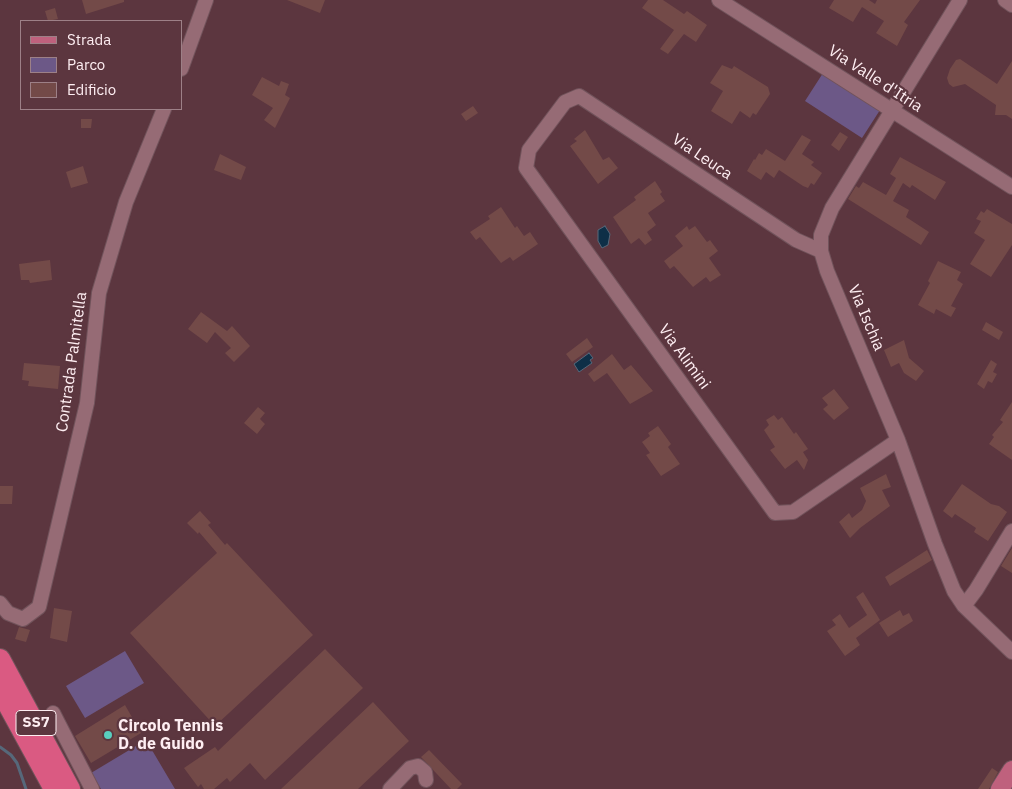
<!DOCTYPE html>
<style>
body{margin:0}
#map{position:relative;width:1012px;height:789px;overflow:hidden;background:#5c363f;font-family:"IBM Plex Sans",sans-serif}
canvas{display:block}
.legend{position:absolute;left:20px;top:20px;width:162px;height:90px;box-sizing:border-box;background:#5c363f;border:1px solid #9d8087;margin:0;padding:6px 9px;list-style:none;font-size:15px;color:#feeef2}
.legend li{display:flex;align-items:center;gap:10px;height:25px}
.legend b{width:25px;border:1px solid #9d8087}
</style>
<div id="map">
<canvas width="1012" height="789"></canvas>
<ul class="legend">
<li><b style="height:6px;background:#bf617d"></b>Strada</li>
<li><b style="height:14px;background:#6c5887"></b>Parco</li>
<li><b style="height:14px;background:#734a48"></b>Edificio</li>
</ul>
</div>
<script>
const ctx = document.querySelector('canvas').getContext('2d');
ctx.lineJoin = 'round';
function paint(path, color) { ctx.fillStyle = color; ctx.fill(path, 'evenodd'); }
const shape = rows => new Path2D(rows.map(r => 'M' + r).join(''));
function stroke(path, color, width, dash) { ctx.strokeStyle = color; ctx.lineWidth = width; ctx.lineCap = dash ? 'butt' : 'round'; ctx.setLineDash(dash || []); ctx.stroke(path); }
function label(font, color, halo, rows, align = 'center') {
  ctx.font = font + ' "IBM Plex Sans",sans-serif'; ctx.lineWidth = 4.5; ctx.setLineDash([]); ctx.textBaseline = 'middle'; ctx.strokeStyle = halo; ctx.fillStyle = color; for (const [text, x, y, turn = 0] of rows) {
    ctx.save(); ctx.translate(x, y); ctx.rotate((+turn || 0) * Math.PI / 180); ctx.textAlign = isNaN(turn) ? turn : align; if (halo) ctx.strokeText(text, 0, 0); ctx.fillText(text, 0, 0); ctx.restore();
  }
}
paint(shape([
 [823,73,880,110,862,138,805,101],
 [125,651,144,683,85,718,66,686],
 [146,740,175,789,101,789,91,773]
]), '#6c5887');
const water = shape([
 [605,226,610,234,608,245,602,248,598,241,598,230,605,226],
 [589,353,593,358,590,360,592,363,579,372,574,364,589,353]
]);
paint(water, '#0e2f47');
stroke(water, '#56687a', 1);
stroke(shape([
 [0,747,11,755,17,763,26,789]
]), '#56687a', 3);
paint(shape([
 [82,0,124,0,124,2,86,14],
 [287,0,325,0,320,13],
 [648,0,663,0,684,14,687,11,707,25,696,42,684,34,668,54,660,49,674,30,642,8],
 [834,0,869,0,875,4,877,0,920,0,904,22,908,25,897,46,876,33,884,21,862,7,853,22,829,8],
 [55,8,58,19,48,21,45,11],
 [960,59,997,84,1012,61,1012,119,1006,115,995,115,996,105,965,84,953,87,949,84,947,78,950,69,956,60],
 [722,65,732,69,734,66,768,87,770,94,756,115,753,113,750,118,740,111,732,124,711,111,723,91,710,83],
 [262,77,279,86,281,81,289,84,285,95,290,98,275,128,264,120,273,108,252,95],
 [473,106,478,113,466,121,461,114],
 [81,119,92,119,91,128,81,128],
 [585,130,603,160,609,157,618,168,598,184,570,146,577,141,574,139],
 [840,132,848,137,839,151,831,145],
 [802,135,811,140,802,154,814,162,811,165,822,173,814,185,811,183,808,188,803,186,779,170,774,178,766,172,761,180,747,171,754,159,755,160,759,153,762,155,766,149,785,161],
 [220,154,246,167,241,180,214,170],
 [900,157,946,182,935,200,912,185,910,188,903,183,893,201,909,210,906,217,929,232,921,245,848,199,856,186,859,188,863,182,886,195,896,178,890,174],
 [83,166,88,183,71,188,66,172],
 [655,181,662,192,660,194,665,201,648,213,656,225,647,232,652,240,645,245,639,238,631,244,613,217,636,200,634,197],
 [501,207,515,228,517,226,524,236,530,232,538,244,513,261,510,257,501,263,480,237,476,240,470,232,490,219,488,216],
 [987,209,1012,224,1012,245,991,277,970,264,985,240,974,233,981,221,976,219,981,211,984,213],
 [687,226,689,230,695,226,707,242,710,240,718,251,709,258,721,275,710,282,706,277,693,287,674,266,670,269,664,261,683,246,675,236],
 [50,260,52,280,30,283,29,280,21,280,19,264],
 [938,261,961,272,957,280,963,284,951,306,956,308,951,317,936,309,934,314,918,305,930,283,928,281],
 [201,312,227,331,232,326,250,346,234,362,225,353,231,348,215,332,207,343,188,329],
 [986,322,1003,332,999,340,982,330],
 [587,338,593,347,572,362,566,354],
 [904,340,909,358,924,371,916,381,904,373,899,363,891,367,884,350],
 [612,354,624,370,631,365,653,391,630,404,607,373,594,382,588,374],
 [991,360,997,364,993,372,997,374,992,383,988,381,984,389,977,384],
 [24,363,60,366,58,389,28,386,29,381,22,380],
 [834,389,849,408,834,420,823,409,828,405,822,398],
 [1012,402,1012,460,989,444,994,437,992,435,1003,422,1000,420],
 [258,407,265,413,260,419,265,424,257,434,244,423],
 [774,415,778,420,782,417,794,434,796,432,808,449,803,452,808,460,804,470,797,460,785,469,770,450,775,447,764,430,769,425,766,420],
 [658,426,671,444,668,447,680,464,661,476,646,455,650,453,642,442,650,436,648,433],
 [886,474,891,487,882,490,890,506,860,528,850,538,839,522,849,513,852,518,862,510,866,501,860,488],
 [962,484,991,504,999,506,1007,512,988,541,974,532,976,528,955,514,952,518,943,511],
 [0,486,13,486,12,504,0,504],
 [200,511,211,523,208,525,225,545,227,543,313,635,215,726,130,633,217,553,199,532,198,534,187,523],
 [1012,548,1012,573,1001,566],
 [927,550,932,560,890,586,885,577],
 [863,592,880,620,856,638,860,645,845,656,827,631,836,625,832,620,840,614,849,628,867,615,856,597],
 [54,608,72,611,67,642,50,638],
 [900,610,903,616,909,613,913,621,888,637,879,623],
 [19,627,30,630,26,642,15,639],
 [325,649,363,688,265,780,250,763,230,782,227,778,214,789,204,789,201,784,198,787,184,768,215,747,218,751],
 [373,702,409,741,358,789,281,789],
 [125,705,141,733,91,763,75,736],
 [429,750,462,784,457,789,451,789,421,757],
 [992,768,998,772,989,789,978,789]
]), '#734a48');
const minor = shape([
 [719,0,1012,187],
 [960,0,832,208,821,235,821,251,827,271,898,440,935,544,954,591,964,606,1012,652],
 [1005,0,1012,5],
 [181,69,206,0],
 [821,251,796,240,579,96,565,102,529,150,526,168,775,513,793,512,898,440],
 [0,603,8,613,23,619,39,607,87,403,99,293,126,202,164,109],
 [964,606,976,590,1012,531],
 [53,713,92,789],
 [390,789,410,768,418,766,425,772,426,780]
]);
const major = shape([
 [1000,789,1012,770]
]);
const highway = shape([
 [0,659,70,789],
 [0,690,54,789]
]);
stroke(minor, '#71535b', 16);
stroke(major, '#71535b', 20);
stroke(highway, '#71535b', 22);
stroke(minor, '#966b75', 14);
stroke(major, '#bf617d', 18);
stroke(highway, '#da5a82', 20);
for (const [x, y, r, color] of [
 [108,735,5,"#59cebe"]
]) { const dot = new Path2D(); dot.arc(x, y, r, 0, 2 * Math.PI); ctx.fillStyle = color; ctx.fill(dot); stroke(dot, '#5c363f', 2); }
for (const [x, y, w] of [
 [36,723,40]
]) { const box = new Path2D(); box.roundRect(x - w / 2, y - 12.5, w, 25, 4); ctx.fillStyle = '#5c363f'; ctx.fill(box); stroke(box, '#feeef2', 1); }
label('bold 15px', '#feeef2', null, [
 ["SS7",36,723]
]);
label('16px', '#feeef2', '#5c363f', [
 ["Via Valle d'Itria",875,79,33],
 ["Via Leuca",702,157,34],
 ["Via Ischia",866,318,67],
 ["Via Alimini",684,357,54],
 ["Contrada Palmitella",72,362,-82]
]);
label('bold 16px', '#feeef2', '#5c363f', [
 ["Circolo Tennis",118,726],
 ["D. de Guido",118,744]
], 'left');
</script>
